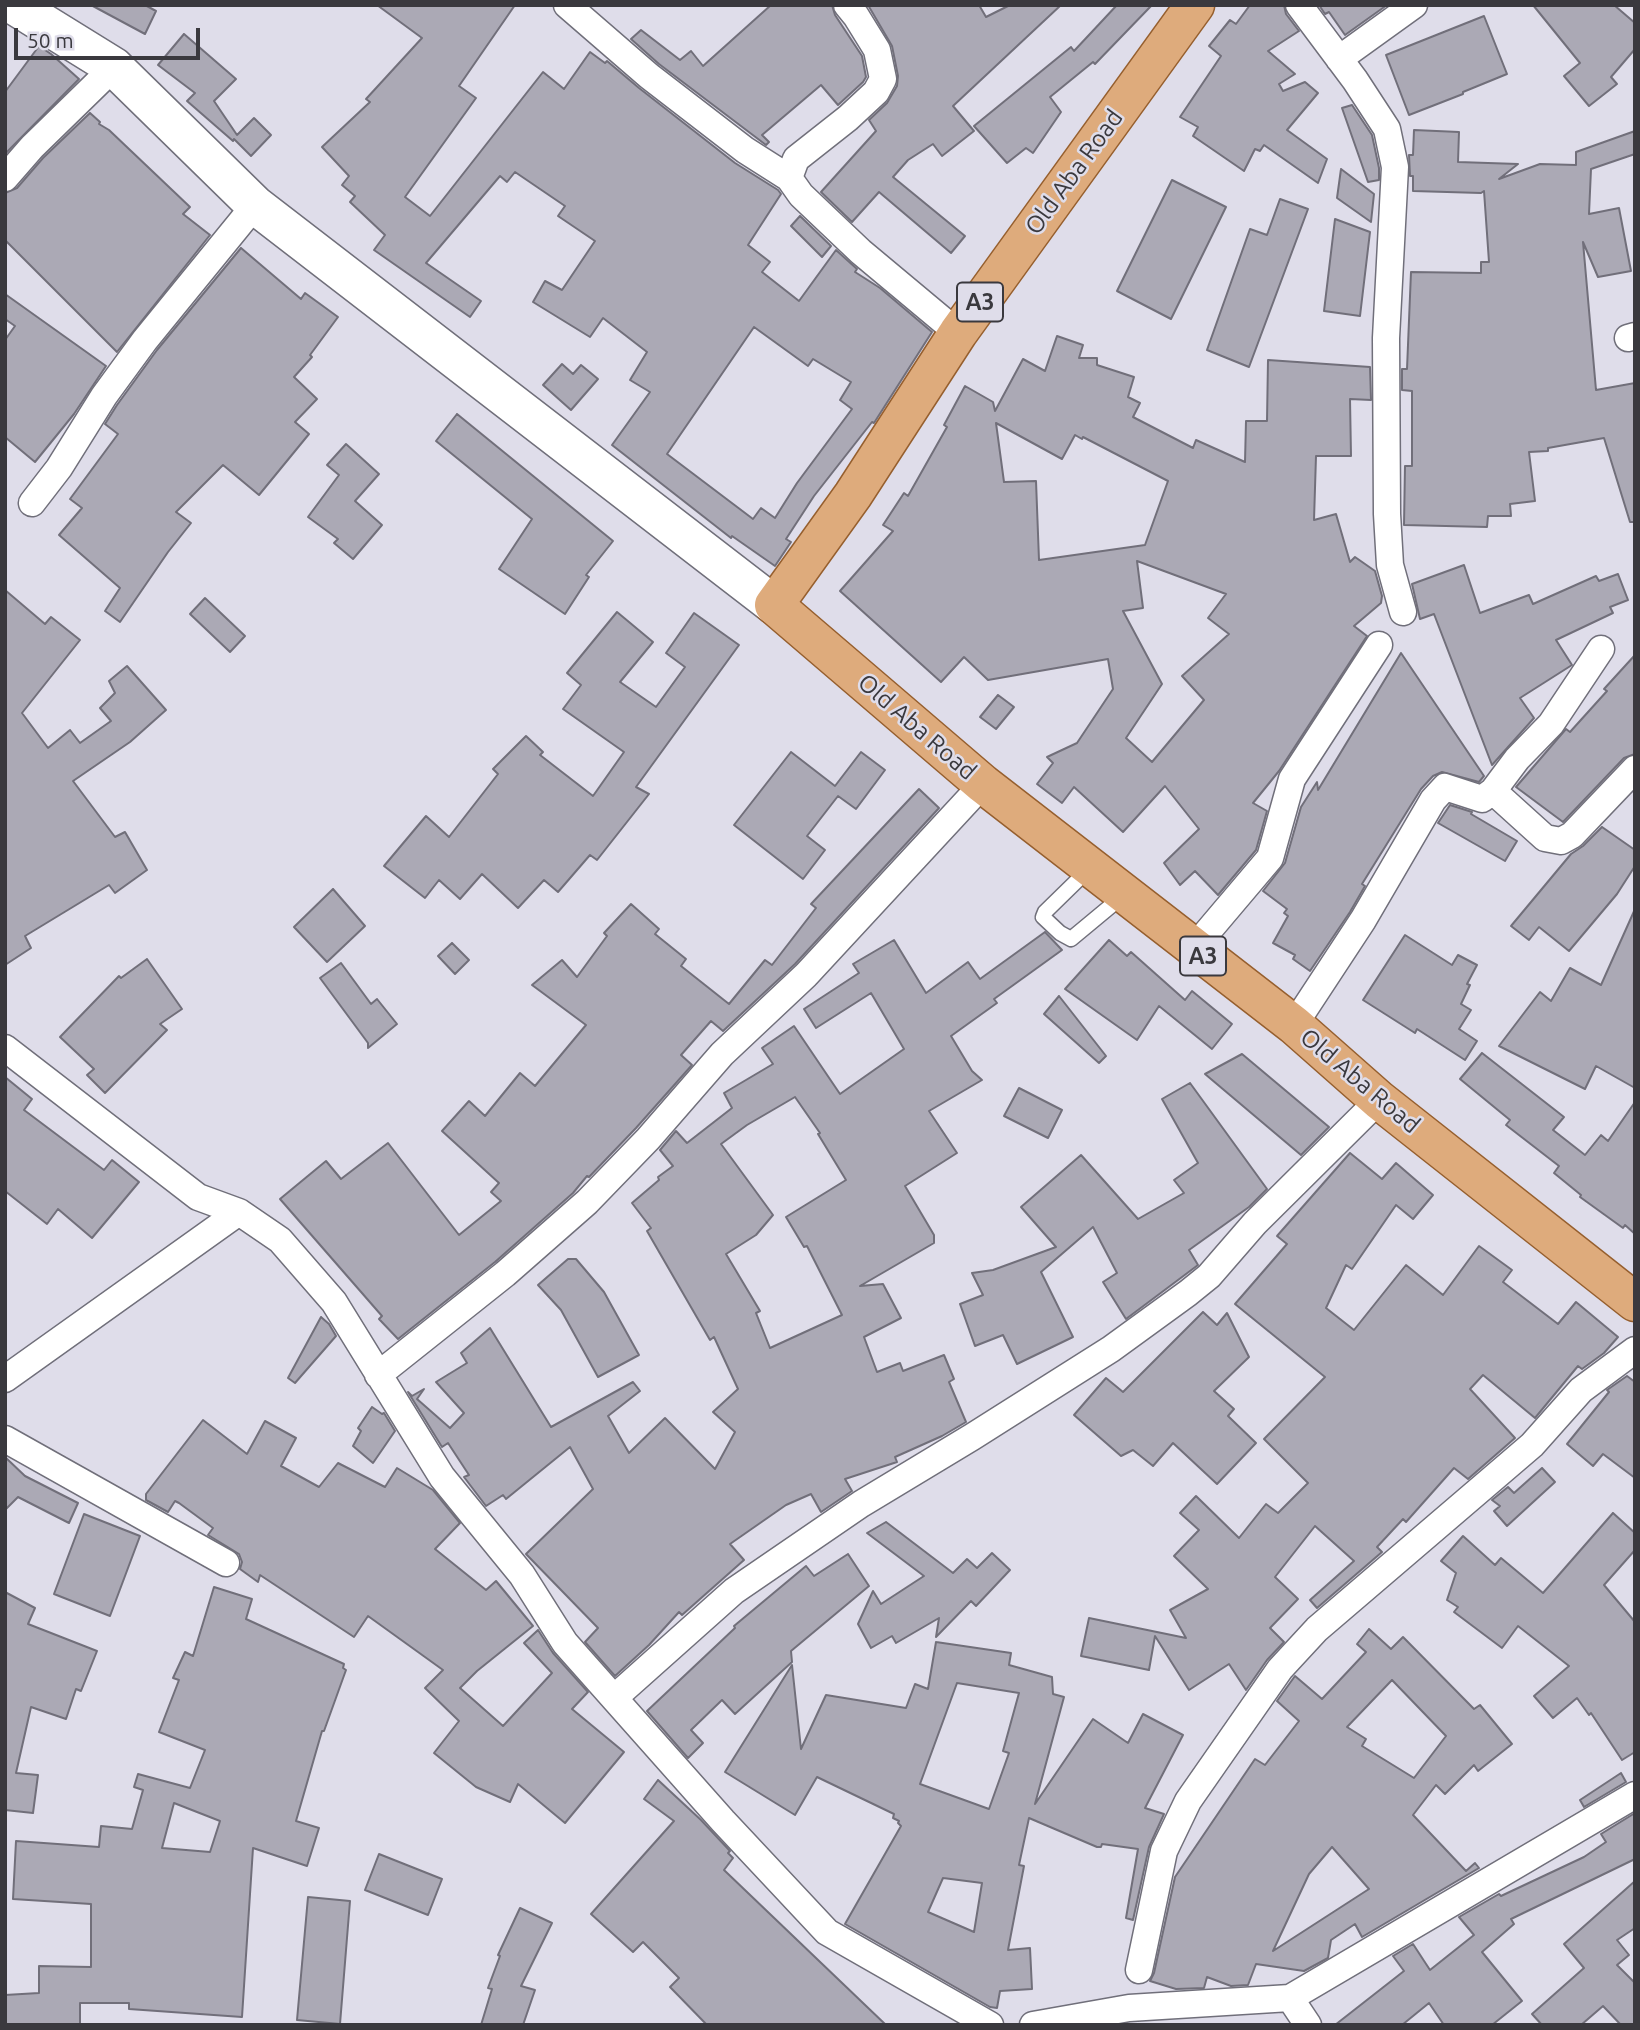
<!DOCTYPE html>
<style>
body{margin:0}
#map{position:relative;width:1640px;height:2030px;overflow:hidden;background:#dfddea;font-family:Ubuntu,sans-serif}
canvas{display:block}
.frame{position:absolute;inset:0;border:7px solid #3a393e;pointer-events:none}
.scale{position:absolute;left:14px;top:28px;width:186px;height:32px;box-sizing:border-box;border:4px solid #3a393e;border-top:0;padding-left:9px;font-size:21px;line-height:24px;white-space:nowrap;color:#3a393e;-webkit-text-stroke:5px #dfddea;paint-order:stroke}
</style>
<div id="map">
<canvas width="1640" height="2030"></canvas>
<div class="frame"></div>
<div class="scale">50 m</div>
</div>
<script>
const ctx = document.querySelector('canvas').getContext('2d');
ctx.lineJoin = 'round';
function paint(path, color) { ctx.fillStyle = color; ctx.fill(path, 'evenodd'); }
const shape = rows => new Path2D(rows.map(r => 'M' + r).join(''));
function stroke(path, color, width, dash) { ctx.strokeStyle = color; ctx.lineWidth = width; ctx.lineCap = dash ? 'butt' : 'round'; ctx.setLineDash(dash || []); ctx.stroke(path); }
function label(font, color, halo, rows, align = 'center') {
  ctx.font = font + ' Ubuntu,sans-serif'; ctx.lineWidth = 5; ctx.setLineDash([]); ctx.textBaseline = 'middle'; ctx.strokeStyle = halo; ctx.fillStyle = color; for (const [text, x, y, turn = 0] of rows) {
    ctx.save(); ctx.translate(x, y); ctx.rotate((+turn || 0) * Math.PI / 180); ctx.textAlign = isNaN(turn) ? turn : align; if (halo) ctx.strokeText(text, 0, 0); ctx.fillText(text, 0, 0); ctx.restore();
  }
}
const building = shape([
 [91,5,145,5,156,11,145,34,91,5],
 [377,5,515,5,459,86,476,98,405,197,430,216,543,72,564,89,590,52,605,63,607,61,639,88,735,163,778,190,781,194,748,245,770,262,762,272,799,301,836,250,857,269,855,272,880,288,932,332,874,423,872,422,814,496,786,539,791,542,775,566,732,536,731,538,612,445,650,392,630,380,647,352,603,318,590,337,533,302,545,281,562,290,595,241,558,216,565,206,515,172,507,182,500,176,426,263,481,301,470,317,374,250,385,235,350,202,355,196,342,185,349,176,322,147,370,102,366,99,422,38,377,5],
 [754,327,808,366,813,359,851,382,840,400,852,409,797,483,775,518,761,508,753,519,667,454,754,327],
 [771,5,832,5,835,15,862,56,866,77,863,82,838,105,821,85,762,135,769,142,766,145,659,64,631,39,641,30,680,60,691,51,703,66,771,5],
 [868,5,979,5,986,17,1010,5,1061,5,953,106,974,131,942,156,933,144,908,160,893,177,965,236,951,253,879,192,852,222,821,192,876,131,869,120,887,103,897,86,898,76,892,46,868,5],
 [1117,5,1152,5,1095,64,1093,62,1050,97,1061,112,1033,153,1026,148,1007,163,974,126,1071,47,1074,51,1117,5],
 [1250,5,1284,5,1286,14,1299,31,1268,51,1295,74,1279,84,1283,91,1305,82,1318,93,1287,130,1327,159,1318,183,1264,145,1260,151,1255,149,1244,171,1193,136,1198,127,1180,117,1221,56,1209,46,1230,20,1236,24,1250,5],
 [1319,5,1387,5,1345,35,1329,12,1325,14,1319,5],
 [1533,5,1614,5,1635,23,1635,49,1611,77,1617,84,1589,106,1564,76,1580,63,1533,5],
 [1484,16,1507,74,1463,92,1463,94,1409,115,1386,55,1484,16],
 [184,34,236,79,214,101,237,135,254,118,271,135,251,156,234,139,233,141,187,101,195,93,158,65,184,34],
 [39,46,51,54,79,79,5,154,5,92,39,46],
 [1352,105,1372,135,1379,168,1379,180,1368,182,1342,108,1352,105],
 [90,113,100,122,99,124,109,130,190,207,183,214,210,235,117,352,5,240,5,193,17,188,43,158,90,113],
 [1414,130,1459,132,1458,162,1518,164,1499,179,1540,164,1576,165,1576,152,1635,131,1635,154,1591,169,1589,214,1619,208,1631,271,1598,277,1583,242,1596,390,1635,383,1635,522,1630,522,1604,438,1548,448,1548,451,1529,452,1535,501,1510,504,1511,516,1488,516,1487,527,1404,525,1405,466,1412,466,1412,391,1402,390,1402,369,1407,369,1411,272,1481,273,1481,262,1489,262,1484,191,1481,193,1413,191,1413,176,1410,176,1409,155,1413,155,1414,130],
 [1341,169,1374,194,1371,222,1337,198,1341,169],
 [1172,180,1226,207,1171,319,1117,291,1172,180],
 [1280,199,1308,209,1249,367,1207,350,1250,229,1267,235,1280,199],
 [800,216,831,246,822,257,791,226,800,216],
 [1335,219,1370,232,1360,316,1324,311,1335,219],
 [241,248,301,299,305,293,338,317,310,355,312,357,294,377,317,399,295,422,309,434,259,495,223,465,176,512,191,523,168,552,120,622,105,611,120,588,59,535,82,508,70,499,118,434,105,424,117,405,157,350,241,248],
 [5,294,106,366,74,414,35,462,5,437,5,340,15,326,5,319,5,294],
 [1057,336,1083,345,1079,358,1097,358,1097,365,1134,377,1128,397,1140,403,1133,417,1193,448,1196,440,1245,462,1246,421,1267,421,1268,360,1370,367,1371,400,1350,399,1351,456,1316,456,1314,520,1336,514,1350,562,1355,557,1375,571,1382,596,1381,603,1354,626,1367,636,1279,771,1253,803,1267,811,1256,850,1218,895,1195,871,1180,885,1164,863,1199,829,1165,786,1123,832,1074,787,1062,803,1037,784,1053,763,1047,757,1077,743,1113,689,1108,659,988,680,964,657,941,682,840,591,893,531,883,525,904,493,908,496,947,427,944,425,965,386,993,402,995,411,1023,359,1045,371,1057,336],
 [996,423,1062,459,1075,435,1082,439,1083,437,1168,481,1145,545,1039,560,1036,481,1004,482,996,423],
 [1137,561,1226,594,1208,618,1229,634,1182,676,1204,700,1152,762,1126,738,1162,684,1123,611,1143,608,1137,561],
 [562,364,573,374,581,365,598,379,571,410,543,385,562,364],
 [457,414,613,541,586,575,589,577,565,614,499,569,532,519,436,441,457,414],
 [346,444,379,474,355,501,382,525,353,559,334,543,338,539,308,517,339,475,327,465,346,444],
 [1464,565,1480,613,1529,595,1533,604,1596,576,1599,581,1618,574,1628,600,1610,607,1613,613,1556,640,1572,665,1520,698,1534,718,1492,765,1434,614,1420,619,1412,584,1464,565],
 [5,590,45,624,51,617,80,640,22,713,48,748,70,730,80,743,111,721,100,708,115,693,109,681,127,666,166,710,130,742,73,781,115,837,125,832,147,870,115,893,109,885,25,936,31,948,5,965,5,590],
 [205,598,245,636,230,652,190,614,205,598],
 [617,612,653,642,620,682,656,707,685,667,666,653,694,613,739,645,636,787,649,794,597,860,590,855,558,892,544,880,518,908,482,874,460,899,439,880,425,898,384,866,426,816,449,837,498,774,493,769,526,736,543,752,540,755,593,796,624,752,563,709,581,685,567,673,617,612],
 [1401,653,1484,776,1479,782,1442,772,1433,776,1421,789,1362,884,1365,886,1350,912,1310,971,1293,959,1295,955,1273,943,1288,916,1284,913,1287,909,1263,891,1285,863,1301,807,1317,782,1318,790,1401,653],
 [1635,655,1635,754,1624,758,1563,822,1516,787,1566,729,1570,732,1607,691,1604,689,1635,655],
 [998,695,1014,707,996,729,980,717,998,695],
 [791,752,835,786,861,752,885,770,856,809,838,796,807,836,825,850,803,879,734,825,791,752],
 [919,789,939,808,795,964,723,1031,711,1021,681,1055,692,1065,636,1128,589,1177,587,1176,573,1193,495,1262,398,1339,379,1319,382,1316,280,1199,326,1161,341,1179,388,1143,459,1235,501,1201,491,1192,499,1183,442,1131,469,1101,485,1116,520,1073,535,1086,586,1025,532,985,562,960,577,977,607,936,604,933,631,904,659,929,655,934,686,959,681,966,729,1004,765,960,772,965,816,908,811,904,919,789],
 [1450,805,1472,812,1471,814,1517,841,1505,861,1438,823,1450,805],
 [1602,827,1635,850,1635,866,1617,894,1569,951,1539,927,1529,940,1511,926,1571,854,1583,846,1602,827],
 [333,889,365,926,327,962,294,927,333,889],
 [1635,909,1635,1088,1596,1066,1585,1089,1499,1046,1540,992,1551,1001,1570,968,1601,985,1635,909],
 [1045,932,1062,950,994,999,997,1003,951,1036,972,1071,982,1080,929,1111,957,1153,905,1186,934,1235,934,1243,860,1286,883,1284,901,1318,864,1337,877,1372,900,1363,903,1371,944,1355,954,1379,949,1382,966,1422,942,1436,895,1457,897,1462,845,1479,852,1491,821,1512,811,1494,786,1505,730,1544,744,1560,682,1615,679,1612,649,1645,615,1676,585,1642,598,1628,526,1554,593,1489,570,1447,506,1499,503,1495,486,1506,464,1477,469,1475,448,1443,442,1447,408,1392,412,1396,424,1389,417,1399,450,1428,464,1413,436,1382,467,1363,461,1353,490,1328,551,1427,633,1382,640,1391,608,1416,629,1453,665,1418,715,1469,735,1432,713,1412,738,1389,714,1337,710,1340,647,1231,651,1228,632,1203,659,1180,658,1177,673,1166,660,1150,676,1131,687,1143,732,1108,724,1093,773,1064,762,1048,794,1026,840,1094,904,1049,871,993,816,1028,804,1009,859,973,853,964,894,940,926,993,968,962,980,979,1045,932],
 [795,1097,820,1133,818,1134,846,1180,786,1217,804,1247,807,1246,842,1315,770,1348,756,1313,760,1311,726,1254,756,1235,773,1215,721,1144,747,1125,795,1097],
 [1405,935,1452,965,1458,955,1477,965,1467,984,1470,985,1461,1004,1471,1010,1459,1029,1477,1041,1465,1060,1417,1029,1415,1033,1363,1000,1405,935],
 [1109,940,1127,956,1131,952,1185,1000,1192,991,1232,1024,1212,1049,1159,1006,1137,1040,1065,989,1109,940],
 [452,943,469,960,455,974,438,956,452,943],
 [147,959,182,1009,160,1024,167,1030,105,1093,87,1075,94,1069,60,1037,119,976,121,978,147,959],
 [341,963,371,1004,377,999,397,1024,368,1048,368,1043,320,978,341,963],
 [1059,996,1106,1056,1099,1063,1044,1014,1059,996],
 [1482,1053,1564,1117,1553,1130,1585,1155,1601,1135,1608,1141,1635,1102,1635,1234,1625,1225,1623,1228,1580,1197,1581,1195,1554,1173,1559,1166,1506,1125,1510,1120,1460,1079,1482,1053],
 [1242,1054,1329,1127,1301,1155,1205,1074,1242,1054],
 [5,1077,32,1099,24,1110,104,1170,112,1160,139,1182,92,1238,58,1209,47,1224,5,1191,5,1077],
 [1190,1083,1267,1189,1249,1207,1189,1250,1198,1265,1126,1319,1103,1282,1117,1273,1093,1227,1041,1272,1073,1337,1017,1364,1003,1335,975,1346,960,1304,983,1295,972,1273,993,1270,1056,1247,1021,1207,1081,1155,1138,1219,1184,1193,1174,1180,1198,1163,1162,1099,1190,1083],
 [1019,1088,1062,1110,1048,1138,1004,1116,1019,1088],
 [1350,1153,1382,1179,1396,1163,1433,1195,1413,1219,1396,1205,1352,1269,1346,1265,1326,1308,1354,1330,1406,1265,1443,1295,1479,1246,1512,1270,1503,1282,1558,1324,1576,1302,1618,1337,1604,1353,1582,1369,1578,1366,1535,1418,1483,1375,1470,1389,1515,1438,1468,1479,1454,1468,1406,1522,1403,1519,1377,1547,1382,1552,1317,1608,1310,1600,1354,1561,1315,1526,1275,1577,1298,1599,1270,1628,1284,1642,1267,1660,1246,1690,1229,1664,1189,1690,1155,1636,1149,1670,1081,1656,1089,1618,1186,1638,1170,1610,1208,1589,1174,1556,1199,1530,1180,1513,1196,1496,1239,1538,1266,1504,1278,1513,1308,1483,1264,1439,1325,1377,1235,1304,1287,1244,1277,1236,1350,1153],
 [568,1259,576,1259,604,1292,639,1355,598,1377,561,1310,538,1285,568,1259],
 [1203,1312,1217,1325,1227,1313,1249,1357,1214,1391,1234,1409,1228,1416,1256,1443,1217,1484,1173,1443,1153,1466,1133,1450,1121,1456,1074,1415,1106,1378,1123,1392,1203,1312],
 [321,1317,329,1324,336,1336,295,1383,288,1378,321,1317],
 [1627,1376,1635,1382,1635,1478,1603,1454,1593,1466,1567,1444,1609,1392,1607,1390,1627,1376],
 [372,1407,382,1414,384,1413,395,1431,373,1463,353,1446,361,1431,358,1428,372,1407],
 [203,1420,247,1454,265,1421,296,1438,281,1466,319,1487,338,1463,385,1487,397,1468,433,1490,460,1523,435,1549,486,1590,496,1581,533,1626,477,1671,460,1688,503,1726,552,1673,524,1643,538,1630,553,1653,588,1692,572,1709,624,1752,565,1823,518,1784,510,1802,476,1787,434,1753,459,1721,425,1688,443,1670,368,1616,354,1637,260,1575,258,1582,240,1569,242,1562,239,1554,208,1535,213,1528,179,1503,175,1501,168,1512,146,1500,146,1494,203,1420],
 [5,1457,25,1476,78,1503,69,1523,18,1497,5,1510,5,1457],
 [1542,1468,1555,1482,1507,1526,1494,1511,1500,1506,1492,1500,1508,1487,1514,1493,1542,1468],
 [1613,1513,1635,1533,1635,1550,1604,1585,1635,1622,1635,1752,1622,1760,1591,1713,1589,1715,1577,1698,1553,1718,1534,1696,1569,1666,1518,1626,1502,1648,1454,1612,1458,1607,1447,1600,1456,1573,1441,1561,1463,1536,1495,1565,1501,1558,1543,1593,1613,1513],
 [84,1514,140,1536,110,1616,54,1594,84,1514],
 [886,1522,953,1573,967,1559,977,1568,992,1553,1010,1570,976,1606,971,1601,936,1637,939,1618,896,1643,892,1636,871,1648,858,1624,873,1591,881,1604,924,1576,867,1533,886,1522],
 [848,1554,869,1586,791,1651,792,1662,735,1714,722,1700,691,1730,703,1743,688,1758,647,1711,735,1628,734,1626,806,1566,814,1576,848,1554],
 [214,1587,252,1599,246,1619,344,1664,343,1668,346,1670,324,1731,322,1731,296,1821,319,1828,307,1866,253,1848,242,2017,129,2009,129,2003,80,2003,80,2025,5,2025,5,1995,39,1993,39,1966,91,1967,91,1904,13,1899,16,1841,99,1847,101,1826,132,1829,143,1790,134,1787,138,1774,190,1788,205,1750,159,1732,179,1680,173,1678,185,1652,193,1656,214,1587],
 [174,1803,220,1821,210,1852,162,1848,174,1803],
 [5,1592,35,1608,28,1624,97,1651,81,1691,76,1689,66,1719,31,1707,16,1773,38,1775,33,1813,5,1810,5,1592],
 [1369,1629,1391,1649,1403,1637,1474,1709,1480,1705,1512,1744,1478,1771,1474,1765,1445,1794,1436,1785,1413,1815,1466,1871,1475,1863,1479,1868,1362,1937,1355,1924,1331,1940,1328,1958,1304,1971,1256,1964,1248,1985,1231,1986,1207,1977,1204,1988,1176,1989,1150,1981,1154,1973,1175,1877,1255,1759,1265,1765,1299,1721,1277,1701,1295,1676,1322,1699,1366,1652,1357,1644,1369,1629],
 [1392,1680,1446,1736,1414,1778,1362,1746,1366,1739,1347,1727,1392,1680],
 [1332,1847,1369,1889,1273,1951,1309,1874,1332,1847],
 [936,1642,1011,1653,1009,1665,1052,1677,1053,1694,1064,1697,1035,1804,1093,1719,1128,1743,1143,1714,1183,1735,1145,1808,1164,1814,1149,1847,1133,1920,1126,1918,1138,1849,1102,1844,1101,1847,1097,1847,1029,1818,1019,1865,1024,1866,1008,1950,1030,1948,1032,1989,1000,1991,997,2008,990,2007,845,1924,901,1826,898,1823,899,1821,893,1818,894,1814,817,1777,795,1815,725,1772,792,1665,801,1749,826,1695,906,1708,915,1684,928,1689,936,1642],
 [957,1683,1019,1693,1003,1751,1009,1753,989,1809,920,1784,957,1683],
 [943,1878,982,1883,974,1932,928,1912,943,1878],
 [1621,1773,1626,1782,1584,1807,1580,1800,1621,1773],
 [658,1780,701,1820,730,1851,728,1853,733,1858,724,1870,886,2025,707,2025,670,1987,679,1978,643,1942,633,1952,591,1914,674,1821,644,1799,658,1780],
 [1635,1813,1635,1859,1511,1919,1514,1924,1482,1952,1522,2001,1492,2025,1444,2025,1429,2003,1402,2025,1335,2025,1404,1971,1393,1956,1413,1944,1430,1970,1474,1935,1459,1917,1499,1894,1501,1896,1584,1857,1606,1842,1601,1834,1635,1813],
 [379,1854,442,1879,428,1915,365,1890,379,1854],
 [1635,1881,1635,1928,1617,1940,1629,1955,1617,1965,1635,1983,1635,2025,1621,2025,1603,2006,1581,2025,1542,2025,1532,2014,1584,1968,1564,1944,1635,1881],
 [308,1897,350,1901,340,2024,297,2020,308,1897],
 [520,1908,552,1923,521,1986,535,1990,523,2025,481,2025,492,1989,488,1988,500,1956,498,1955,520,1908]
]);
paint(building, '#aba9b5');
stroke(building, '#716f7a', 2);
const lane = shape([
 [1089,869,1045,912,1043,917,1060,933,1071,939,1124,895]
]);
const street = shape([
 [567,5,649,76,745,150,789,178],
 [847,5,856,16,877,50,883,79,876,92,848,118,796,159,789,178,801,195,861,252,958,333],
 [1299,5,1355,80,1387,129,1395,167,1386,338,1387,514,1390,565,1403,612],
 [1339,59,1414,5],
 [5,178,32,147,114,67],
 [1628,338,1635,336],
 [32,503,59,468,104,396,145,340,255,205],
 [1493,791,1545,838,1561,841,1572,835,1635,769],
 [1193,949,1270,858,1292,779,1379,645],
 [1294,1025,1363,920,1433,800,1445,787,1482,799,1493,791,1517,759,1551,724,1601,649],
 [5,1048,198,1197,239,1212],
 [378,1375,505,1274,587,1202,648,1139,722,1054,806,975,983,784],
 [5,1379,239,1212,280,1240,334,1302,442,1477,522,1575,565,1643,723,1821,827,1932,990,2025],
 [5,1439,226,1563],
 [614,1698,734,1591,861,1504,972,1437,1111,1349,1188,1293,1209,1276,1255,1223,1379,1100],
 [1139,1970,1164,1851,1188,1801,1280,1669,1317,1629,1532,1445,1581,1390,1635,1350],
 [1290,1998,1308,2025],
 [1033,2025,1129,2008,1290,1998,1635,1795]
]);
const secondary = shape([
 [14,5,114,67,255,205,774,605]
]);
const primary = shape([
 [1195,5,958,333,853,495,774,605,983,784,1294,1025,1379,1100,1635,1302]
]);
stroke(lane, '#706f7a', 17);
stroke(street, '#706f7a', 29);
stroke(secondary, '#706f7a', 41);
stroke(primary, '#965f2e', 41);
stroke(lane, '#fff', 14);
stroke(street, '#fff', 26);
stroke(secondary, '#fff', 38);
stroke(primary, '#deab7c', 38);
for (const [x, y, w] of [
 [980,302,46],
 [1203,956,46]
]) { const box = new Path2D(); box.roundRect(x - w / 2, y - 19.5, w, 39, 5); ctx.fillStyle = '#dfddea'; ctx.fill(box); stroke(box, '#3a393e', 2); }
label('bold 23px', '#3a393e', null, [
 ["A3",980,302],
 ["A3",1203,956]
]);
label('24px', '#3a393e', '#dfddea', [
 ["Old Aba Road",1074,172,-54],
 ["Old Aba Road",917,727,41],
 ["Old Aba Road",1360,1081,40]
]);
</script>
